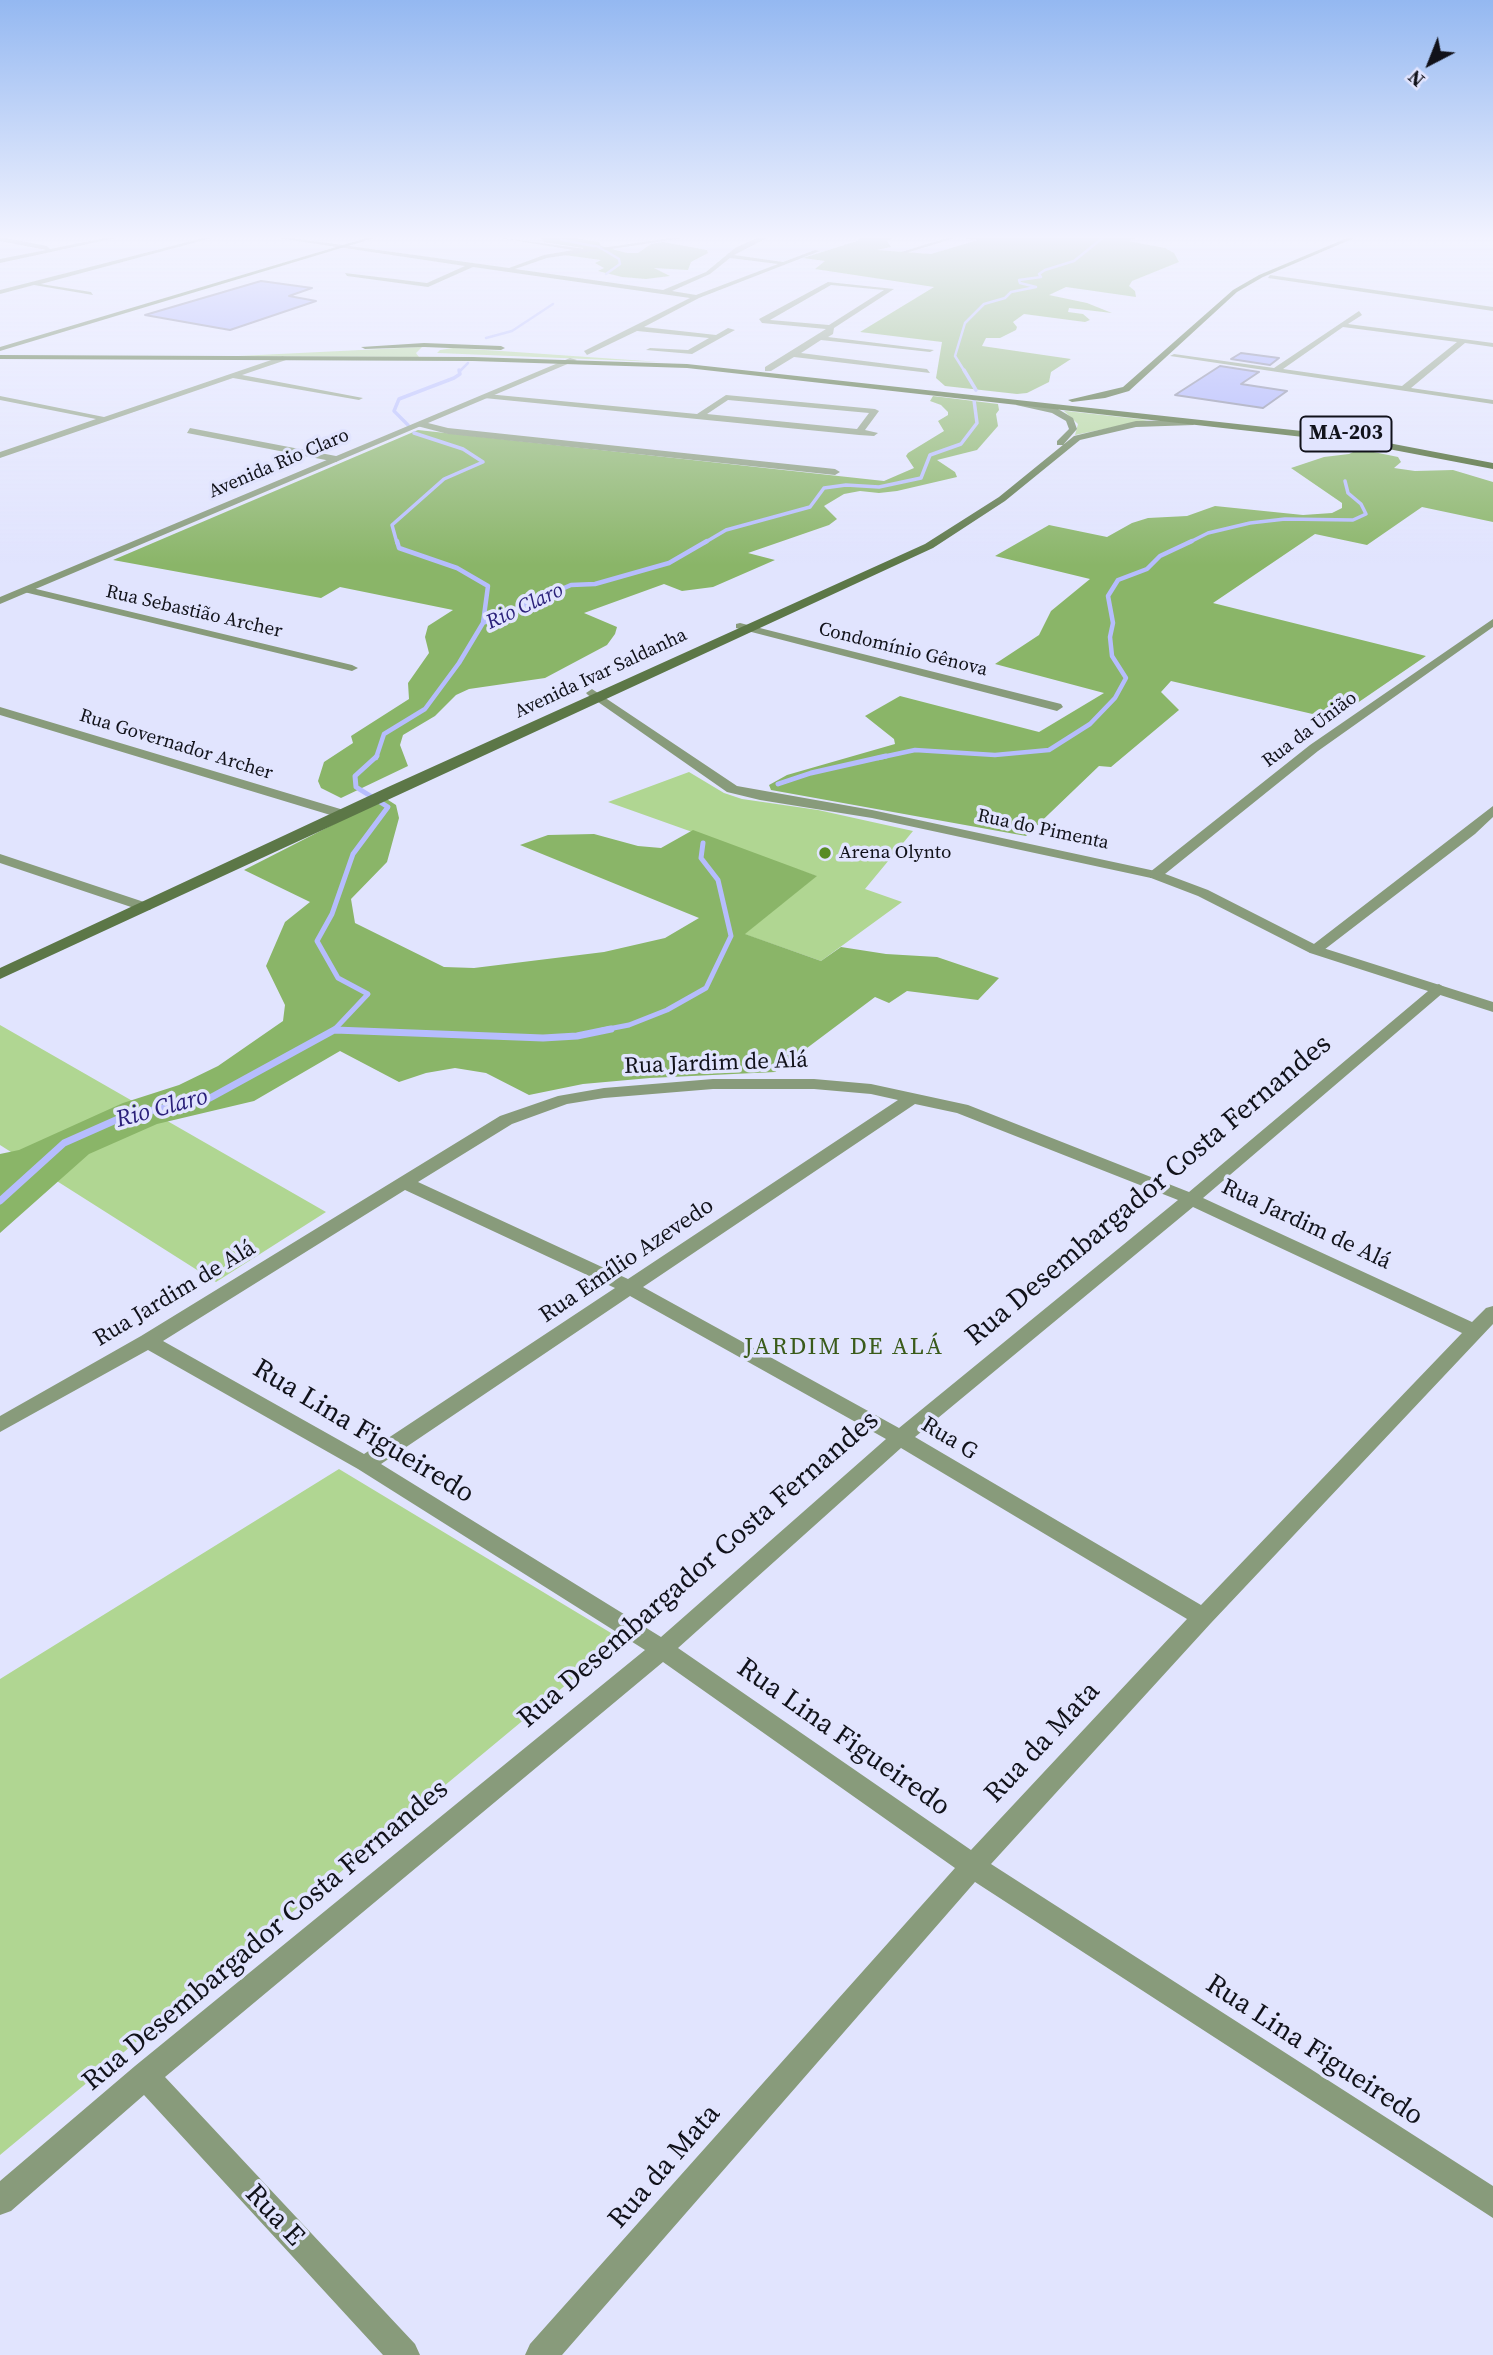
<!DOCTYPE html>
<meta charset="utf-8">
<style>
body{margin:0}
#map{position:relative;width:1493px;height:2355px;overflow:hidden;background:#e1e4fe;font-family:"Source Serif 4",serif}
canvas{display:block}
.north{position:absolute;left:1395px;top:28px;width:70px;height:70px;-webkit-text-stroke:5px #e1e4fe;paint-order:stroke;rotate:222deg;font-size:19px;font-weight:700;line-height:28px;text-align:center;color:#11121a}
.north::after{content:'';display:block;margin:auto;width:24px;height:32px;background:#11121a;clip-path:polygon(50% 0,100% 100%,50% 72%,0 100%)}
</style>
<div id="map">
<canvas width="1493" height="2355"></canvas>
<div class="north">N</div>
</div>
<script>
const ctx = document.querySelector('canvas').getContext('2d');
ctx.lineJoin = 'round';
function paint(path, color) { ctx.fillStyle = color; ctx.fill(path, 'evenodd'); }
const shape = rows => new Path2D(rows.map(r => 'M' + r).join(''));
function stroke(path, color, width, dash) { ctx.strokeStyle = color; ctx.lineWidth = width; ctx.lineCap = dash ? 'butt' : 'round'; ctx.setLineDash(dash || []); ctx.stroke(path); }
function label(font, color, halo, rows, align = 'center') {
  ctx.font = font + ' "Source Serif 4",serif'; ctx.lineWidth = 7; ctx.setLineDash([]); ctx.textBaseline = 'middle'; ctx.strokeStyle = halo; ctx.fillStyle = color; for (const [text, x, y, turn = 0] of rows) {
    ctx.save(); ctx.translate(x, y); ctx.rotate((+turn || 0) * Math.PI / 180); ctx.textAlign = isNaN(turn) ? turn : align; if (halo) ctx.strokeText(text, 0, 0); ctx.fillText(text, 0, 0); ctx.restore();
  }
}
paint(shape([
 [422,347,416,353,419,357,238,356],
 [453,348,501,351,660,362,437,353,440,350],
 [1064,411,1066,411,1148,420,1075,435,1078,424],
 [689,772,724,793,742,799,818,810,913,831,865,889,902,902,821,961,744,934,816,876,608,802],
 [0,1025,326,1212,216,1282,0,1145],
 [339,1469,621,1639,0,2155,0,1679]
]), '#b0d692');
paint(shape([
 [529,236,563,236,599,242,601,246,627,253,638,253,651,244,663,242,707,250,708,253,691,262,688,270,654,268,670,276,646,279,622,277,598,271,604,268,595,263,601,260,564,255,584,250,583,248,543,242,544,239],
 [859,236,897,236,887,241,891,247,877,250,931,254,978,240,948,236,1141,236,1128,241,1165,248,1174,253,1179,262,1132,281,1129,286,1135,291,1136,297,1066,287,1049,295,1087,303,1112,313,1069,308,1068,312,1083,314,1090,320,1085,322,1024,314,1013,322,1017,327,1016,330,1000,338,986,338,982,346,1071,359,1051,372,1049,382,1027,393,1017,394,945,386,936,378,942,342,860,332,934,287,815,269,825,261,803,258,857,241,861,238],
 [933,396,998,404,999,410,996,414,998,426,977,450,937,460,955,472,957,477,897,491,879,493,860,491,844,494,824,506,837,519,829,525,748,553,775,560,713,587,682,591,664,584,584,613,617,627,615,634,607,645,545,678,469,689,456,695,435,716,403,735,400,745,408,766,341,798,321,788,318,781,324,762,353,743,351,736,409,699,408,683,429,653,425,637,428,626,453,610,340,587,321,598,113,560,418,430,884,481,914,468,906,456,908,453,944,431,938,421,948,415,948,412,941,405,930,401],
 [1359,449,1398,457,1401,462,1394,468,1415,471,1453,470,1493,482,1493,522,1422,507,1367,545,1315,534,1213,603,1426,656,1334,719,1171,681,1161,692,1179,710,1111,767,1099,766,1026,836,771,790,769,785,787,775,895,744,894,739,865,716,900,696,1039,732,1104,693,995,664,1039,635,1051,611,1090,579,995,556,1049,525,1107,537,1132,523,1148,518,1187,516,1215,506,1303,515,1332,513,1342,508,1342,503,1291,468,1324,457,1349,454],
 [385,798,396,805,399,818,387,862,351,899,355,923,444,967,474,968,604,952,665,938,699,918,520,845,548,835,594,834,638,846,661,848,693,830,817,876,745,934,821,961,841,947,886,954,937,957,999,978,978,1000,907,991,889,1003,875,997,775,1072,650,1078,583,1084,529,1095,486,1073,455,1068,426,1073,399,1082,340,1051,254,1101,157,1124,89,1154,0,1233,0,1154,19,1150,123,1103,179,1085,218,1066,283,1021,285,1005,266,966,285,922,310,902,244,870]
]), '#8ab568');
stroke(shape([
 [557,236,562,240,599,247,619,259,620,264,606,274],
 [486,338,512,331,553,304],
 [459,372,468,363],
 [965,372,955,356,965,323,984,304,1005,298,1011,292,1036,287,1020,283,1019,280,1041,277,1039,274,1045,270,1074,261,1105,236]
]), '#b6bdfe', 2.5);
stroke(shape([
 [964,370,976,390],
 [408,425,394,411,399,399,454,378,460,374,459,370],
 [397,543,392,525,444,479,483,462,463,449,414,433],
 [704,543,726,530,810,507,824,488,846,485,879,487,921,478,930,455,961,444,977,423,974,400],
 [1188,543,1208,533,1250,523,1285,519,1353,520,1366,514,1361,504,1348,493,1345,481]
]), '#b6bdfe', 3.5);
stroke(shape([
 [397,541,399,548,457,568,488,586,483,623],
 [376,758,384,734,425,709,459,663,483,623,571,585,595,584,669,563,707,541],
 [878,758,915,750,995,755,1049,750,1090,724,1115,698,1126,678,1112,656,1110,637,1113,623,1108,596,1118,580,1147,569,1160,556,1192,541]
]), '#b6bdfe', 4.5);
stroke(shape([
 [778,784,811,773,886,756],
 [334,1030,368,994,338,978,317,941,332,914,353,854,388,807,356,787,355,776,377,756],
 [335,1030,348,1030],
 [603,1030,629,1025,667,1010,706,988,731,936,718,880,701,858,703,843]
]), '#b6bdfe', 5);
stroke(shape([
 [335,1030,543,1038,577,1036,611,1029],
 [0,1201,64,1143,125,1116,210,1098,336,1029]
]), '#b6bdfe', 7);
const building = shape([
 [261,281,312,288,289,296,316,301,230,330,145,315,261,281],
 [1241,353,1279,358,1270,365,1231,359,1241,353],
 [1220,366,1259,372,1241,384,1287,391,1263,408,1175,395,1220,366]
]);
paint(building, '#a4acfb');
stroke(building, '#80839a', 2);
paint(shape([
 [115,236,125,236,0,263,0,259,46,250,0,241,0,237,47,246,50,249,115,236],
 [211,236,219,236,41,284,91,292,93,295,34,285,0,294,0,290,211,236],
 [264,236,277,236,509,268,544,255,573,250,488,236,586,249,597,247,599,250,547,258,515,269,663,290,706,272,735,248,761,236,767,236,767,238,734,255,783,262,815,250,820,251,699,298,644,327,716,335,728,328,735,330,692,354,646,350,650,348,688,350,709,338,637,331,587,355,584,351,690,298,473,267,428,287,347,276,345,273,427,283,465,266,264,236],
 [730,258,778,264,696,295,672,291,710,274,730,258],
 [683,236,696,236,605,250,602,248,683,236],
 [954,236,958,237,906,253,901,252,954,236],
 [1270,275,1493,307,1493,311,1268,278,1270,275],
 [828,282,894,289,834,328,833,334,828,337,934,350,930,352,821,340,801,353,927,369,930,373,794,357,771,371,765,371,765,367,826,329,762,323,759,319,828,282],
 [831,285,884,290,829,325,770,320,831,285],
 [1359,311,1362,315,1348,324,1493,343,1493,347,1465,343,1411,388,1493,400,1493,404,1170,356,1174,354,1274,368,1359,311],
 [1343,327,1457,342,1402,386,1283,369,1343,327],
 [283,356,286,360,242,375,363,398,359,400,233,378,0,458,0,452,96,419,0,400,0,396,104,417,283,356],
 [487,394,697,414,726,395,875,409,879,411,865,430,878,433,874,436,859,435,484,398,487,394],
 [728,400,869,413,857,429,707,414,728,400],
 [420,421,448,428,835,469,840,472,835,475,448,434,417,426,420,421],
 [190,428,336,456,340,459,336,462,187,433,190,428],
 [28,587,352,665,358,668,352,671,24,592,24,588,28,587],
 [1493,619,1493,627,1318,751,1160,878,1150,878,1150,872,1310,745,1493,619],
 [740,623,1061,704,1063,707,1057,711,736,628,736,624,740,623],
 [0,707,347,811,349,814,347,817,337,817,0,715,0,707],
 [1493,806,1493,817,1475,834,1320,953,1310,953,1308,950,1310,947,1493,806],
 [0,854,150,904,152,907,150,910,140,910,0,863,0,854],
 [1439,984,1447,989,1444,992,1203,1198,1472,1322,1486,1308,1493,1306,1493,1324,1211,1623,991,1864,1493,2186,1493,2218,975,1882,562,2355,525,2355,530,2344,955,1868,663,1662,165,2077,415,2344,420,2355,383,2355,144,2095,11,2211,0,2215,0,2181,135,2066,645,1650,358,1469,148,1350,0,1432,0,1416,141,1336,500,1116,558,1096,604,1088,713,1079,814,1079,871,1084,968,1105,1189,1192,1434,986,1439,984],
 [713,1089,814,1089,871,1094,898,1100,628,1279,418,1182,512,1124,567,1104,604,1098,713,1089],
 [915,1104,957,1113,1178,1200,899,1428,643,1287,915,1104],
 [405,1190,615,1288,364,1454,163,1341,405,1190],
 [1193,1207,1462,1333,1201,1605,915,1437,1193,1207],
 [630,1296,886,1439,661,1637,381,1464,630,1296],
 [901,1448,1187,1619,971,1850,678,1648,901,1448]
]), '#889b7b');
paint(shape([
 [570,358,577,360,0,604,0,597,570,358],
 [592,689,737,786,872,810,1160,872,1208,890,1320,947,1493,1002,1493,1012,1310,953,1198,896,1151,878,872,818,760,800,727,792,588,695,586,693,592,689]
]), '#889b7b');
paint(shape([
 [373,236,381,236,0,351,0,347,373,236],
 [1019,401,1058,409,1073,418,1077,429,1063,445,1057,445,1057,441,1069,429,1066,421,1052,413,1016,405,1019,401],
 [1191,420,1194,425,1136,427,1080,440,1005,501,933,548,0,979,0,968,388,787,925,544,999,497,1074,436,1136,421,1191,420]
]), '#5c7747');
paint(shape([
 [1352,236,1359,236,1263,277,1237,292,1129,391,1105,398,1072,402,1068,400,1123,387,1233,290,1259,275,1352,236],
 [424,343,501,346,505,348,501,350,424,347,365,349,361,347,424,343],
 [0,355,473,357,687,364,1357,437,1493,463,1493,469,1357,443,687,368,473,361,0,359,0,355]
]), '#3c5c1e');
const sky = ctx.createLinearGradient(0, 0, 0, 565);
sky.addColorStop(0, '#94b8f1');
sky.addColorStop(0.42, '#f2f3ff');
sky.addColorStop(1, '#f2f3ff00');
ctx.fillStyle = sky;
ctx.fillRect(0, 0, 1493, 565);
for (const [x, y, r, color] of [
 [825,853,7,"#588b23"]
]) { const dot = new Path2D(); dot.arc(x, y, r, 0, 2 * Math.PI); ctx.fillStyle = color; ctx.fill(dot); stroke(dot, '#e1e4fe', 2.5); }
label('19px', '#11121a', '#e1e4fe', [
 ["Avenida Rio Claro",279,464,-23],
 ["Rua Sebastião Archer",194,612,13],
 ["Condomínio Gênova",903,650,14],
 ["Avenida Ivar Saldanha",601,674,-25],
 ["Rua da União",1310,730,-37],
 ["Rua Governador Archer",176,745,17],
 ["Rua do Pimenta",1043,830,12]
]);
label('19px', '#11121a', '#e1e4fe', [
 ["Arena Olynto",839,853]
], 'left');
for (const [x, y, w] of [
 [1346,434,91]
]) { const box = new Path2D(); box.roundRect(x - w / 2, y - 17.5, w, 35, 5); ctx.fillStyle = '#e1e4fe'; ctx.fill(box); stroke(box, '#11121a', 2); }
label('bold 21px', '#11121a', null, [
 ["MA-203",1346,434]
]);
label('italic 21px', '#2a207a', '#e1e4fe', [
 ["Rio Claro",525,607,-25]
]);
label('23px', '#11121a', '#e1e4fe', [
 ["Rua Jardim de Alá",716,1064,-2],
 ["Rua Jardim de Alá",1306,1225,25],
 ["Rua Emílio Azevedo",627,1261,-34],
 ["Rua Jardim de Alá",175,1294,-31],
 ["Rua G",949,1439,31]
]);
label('italic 24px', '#2a207a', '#e1e4fe', [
 ["Rio Claro",162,1109,-15]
]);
ctx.letterSpacing = '2px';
label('24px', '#3a5b1a', '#e1e4fe', [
 ["JARDIM DE ALÁ",844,1348]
]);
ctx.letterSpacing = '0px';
label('28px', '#11121a', '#e1e4fe', [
 ["Rua Desembargador Costa Fernandes",1149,1191,-40],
 ["Rua Lina Figueiredo",363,1432,31],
 ["Rua Desembargador Costa Fernandes",699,1570,-41],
 ["Rua Lina Figueiredo",843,1738,35],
 ["Rua da Mata",1043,1743,-47],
 ["Rua Desembargador Costa Fernandes",266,1936,-40],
 ["Rua Lina Figueiredo",1314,2051,33],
 ["Rua da Mata",665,2167,-49],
 ["Rua E",274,2216,47]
]);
</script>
